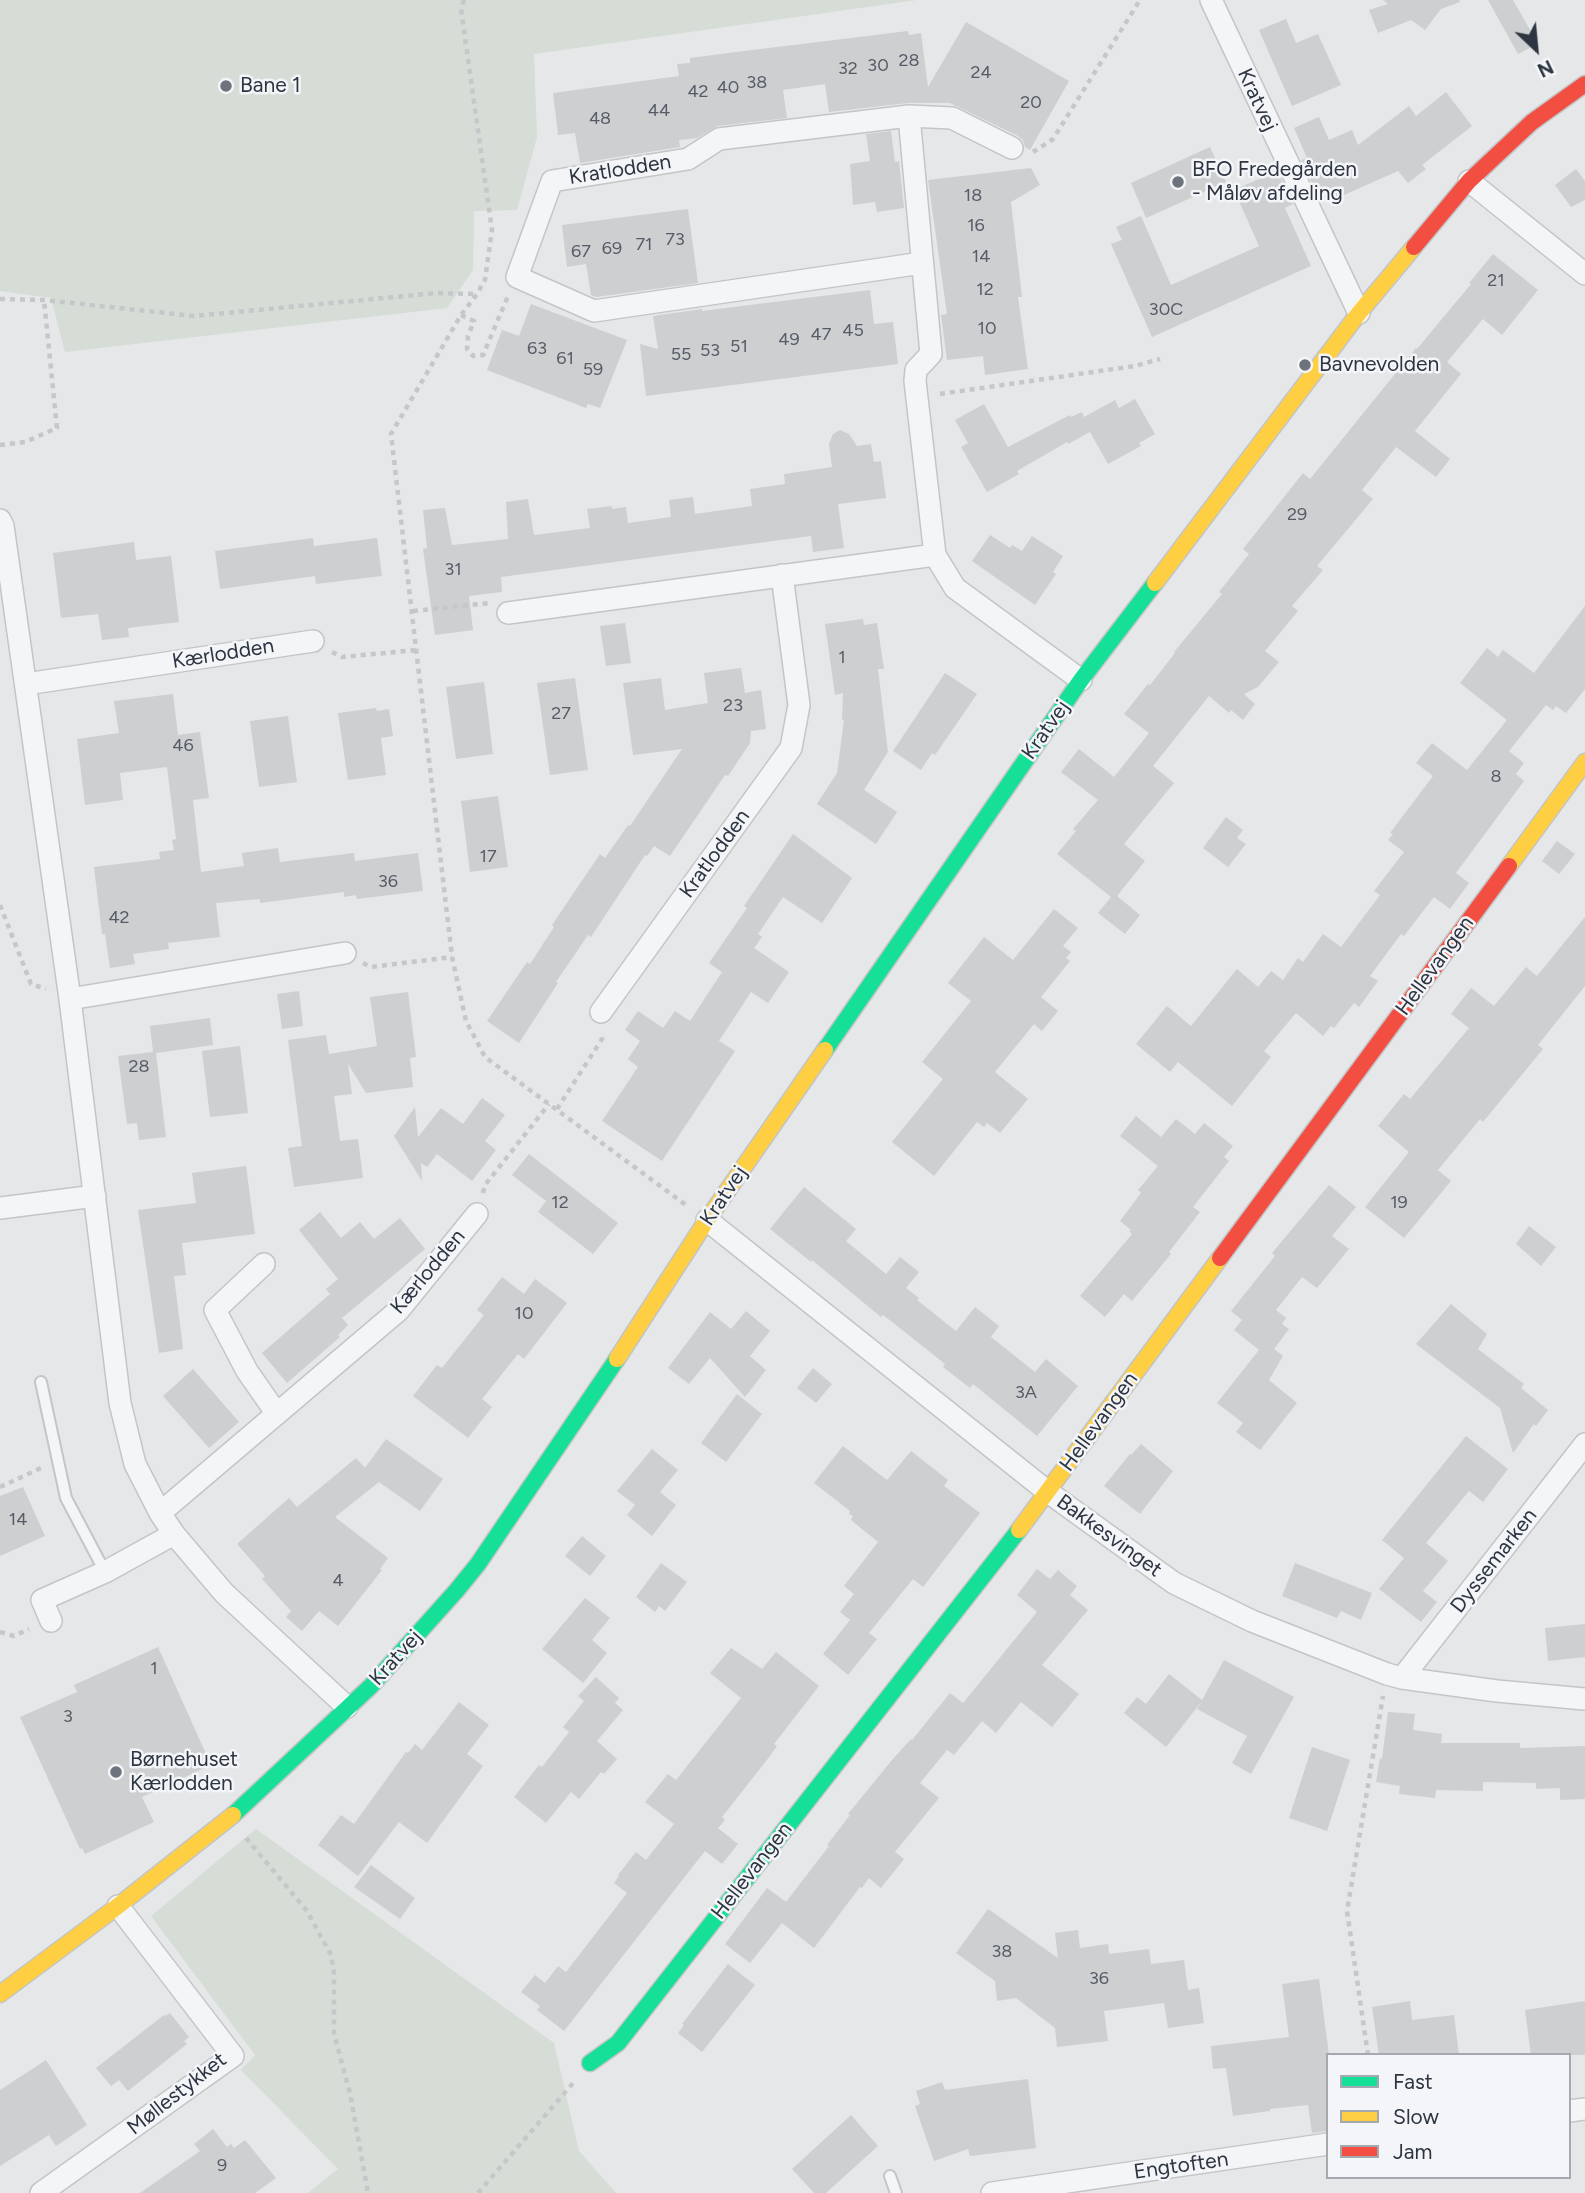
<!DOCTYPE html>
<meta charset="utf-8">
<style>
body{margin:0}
#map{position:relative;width:1585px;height:2193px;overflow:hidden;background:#e5e7e9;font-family:Figtree,sans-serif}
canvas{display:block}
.legend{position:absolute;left:1326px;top:2053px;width:245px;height:126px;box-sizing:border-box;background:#f3f5f8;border:2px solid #a4a8af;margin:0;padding:9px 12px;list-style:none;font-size:21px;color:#2d3541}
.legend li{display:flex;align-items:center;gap:14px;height:35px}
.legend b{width:35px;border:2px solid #a4a8af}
.north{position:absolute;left:1501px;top:14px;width:70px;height:70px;-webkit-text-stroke:5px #f3f5f8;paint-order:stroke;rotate:154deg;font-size:19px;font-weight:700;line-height:28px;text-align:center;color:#2d3541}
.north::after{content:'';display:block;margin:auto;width:24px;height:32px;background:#2d3541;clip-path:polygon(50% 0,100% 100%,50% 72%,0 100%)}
</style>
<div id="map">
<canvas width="1585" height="2193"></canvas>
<ul class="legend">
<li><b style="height:9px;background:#16e098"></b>Fast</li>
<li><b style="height:9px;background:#ffcf43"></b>Slow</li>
<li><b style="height:9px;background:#f24e42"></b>Jam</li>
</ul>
<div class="north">N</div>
</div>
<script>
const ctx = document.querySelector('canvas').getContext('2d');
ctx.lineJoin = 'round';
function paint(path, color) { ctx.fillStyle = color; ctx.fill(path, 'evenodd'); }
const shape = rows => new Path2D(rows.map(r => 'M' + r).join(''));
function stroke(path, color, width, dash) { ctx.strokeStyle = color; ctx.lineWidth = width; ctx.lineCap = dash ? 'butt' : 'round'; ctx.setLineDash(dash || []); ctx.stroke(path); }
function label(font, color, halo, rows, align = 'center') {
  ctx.font = font + ' Figtree,sans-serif'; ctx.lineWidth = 5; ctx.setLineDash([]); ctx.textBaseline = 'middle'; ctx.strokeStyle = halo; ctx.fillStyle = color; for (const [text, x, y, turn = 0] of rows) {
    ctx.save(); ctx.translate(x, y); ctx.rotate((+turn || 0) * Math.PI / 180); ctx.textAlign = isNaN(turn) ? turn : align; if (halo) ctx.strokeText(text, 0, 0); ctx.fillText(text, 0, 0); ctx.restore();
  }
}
paint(shape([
 [0,0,917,0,534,54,537,137,517,210,474,211,473,270,447,308,65,352,51,298,0,291],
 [256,1829,554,2043,579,2151,616,2193,308,2193,338,2169,241,2070,255,2055,151,1916]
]), '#d6dcd6');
paint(shape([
 [1383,0,1459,0,1460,2,1441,9,1425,30,1411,20,1378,33,1369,10,1388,4],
 [1488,0,1513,0,1538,44,1518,54],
 [1286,19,1296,43,1318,34,1341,85,1292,106,1259,30],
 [966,22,1069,81,1030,150,1025,147,1023,140,1018,136,950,103,908,103,829,112,825,84,783,90,787,118,717,126,697,138,679,140,680,147,580,163,575,133,558,135,553,93,679,76,677,64,690,63,690,58,736,52,908,31,909,35,921,33,928,87],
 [1446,92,1472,126,1422,165,1426,169,1408,183,1398,171,1335,199,1331,188,1317,194,1301,160,1307,158,1294,128,1319,117,1329,140,1352,130,1358,145,1409,106,1416,116],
 [891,131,895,162,899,161,904,208,877,212,875,202,853,205,850,164,870,161,866,134],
 [1210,147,1226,182,1146,218,1131,183],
 [1031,168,1040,185,1011,202,1022,297,1018,297,1028,369,985,375,983,356,947,360,941,315,947,314,928,180],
 [1576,169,1585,181,1585,200,1571,207,1555,185],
 [1277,171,1293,204,1285,208,1311,266,1152,337,1111,244,1122,240,1116,227,1141,216,1171,285,1259,246,1234,190],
 [688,209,698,283,596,297,591,295,586,264,567,267,562,225],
 [1493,254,1538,290,1502,335,1483,319,1447,362,1461,374,1415,431,1450,459,1436,477,1396,447,1362,490,1373,499,1317,566,1323,570,1292,606,1298,611,1265,651,1279,662,1258,687,1244,694,1255,704,1243,720,1231,710,1229,713,1209,696,1153,766,1174,783,1124,844,1145,861,1117,896,1140,915,1125,934,1098,913,1111,897,1057,854,1076,831,1073,829,1098,800,1061,772,1079,749,1114,777,1149,733,1124,714,1148,684,1150,685,1175,653,1174,652,1222,594,1219,592,1249,554,1243,549,1303,473,1310,479,1416,348,1417,349,1471,284,1469,283],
 [870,290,874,324,893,322,898,364,646,396,640,344,658,349,653,316,702,309,702,311],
 [531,304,627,340,600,408,588,404,586,408,487,370,502,330,519,336],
 [1135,399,1155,434,1139,443,1141,446,1108,464,1090,432,1068,444,1067,442,1017,471,1019,474,987,492,961,447,968,443,955,420,984,404,1008,447,1070,415,1071,417,1082,412,1084,417,1115,400,1119,408],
 [840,430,849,434,857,446,871,444,874,462,881,461,886,498,838,504,844,548,813,552,811,536,501,577,502,592,469,596,473,630,435,635,423,549,427,548,423,510,445,508,452,545,508,539,506,502,528,499,534,535,590,528,587,509,612,506,612,509,626,507,628,523,671,517,669,500,693,497,695,514,752,506,750,489,785,484,784,474,832,467,829,444,833,434],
 [990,535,1010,548,1012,545,1022,551,1032,536,1063,556,1053,572,1056,574,1035,605,972,561],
 [313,538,314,546,377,538,382,576,316,584,315,576,220,589,215,551],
 [134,542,136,560,171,556,179,622,128,628,129,637,102,640,98,614,61,618,53,553],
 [1585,606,1585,689,1566,713,1556,706,1553,710,1546,705,1509,751,1524,763,1516,774,1524,781,1456,873,1469,883,1450,909,1434,897,1404,936,1401,934,1370,976,1378,981,1359,1007,1354,1003,1334,1028,1331,1026,1323,1036,1296,1013,1264,1051,1271,1057,1232,1106,1178,1062,1170,1072,1136,1044,1167,1006,1191,1026,1237,969,1258,987,1271,971,1283,980,1298,958,1303,962,1323,934,1341,947,1380,895,1374,891,1404,852,1388,840,1393,834,1390,833,1433,776,1416,763,1432,743,1467,770,1507,720,1460,683,1487,648,1498,657,1503,650,1534,673],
 [863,619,864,625,877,623,884,669,878,669,888,752,864,790,897,812,876,844,817,804,837,773,844,720,842,720,843,693,835,695,825,624],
 [625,623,631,663,606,666,600,626],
 [741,668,745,693,761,690,766,729,751,731,750,743,728,776,725,775,670,856,654,846,647,856,645,855,591,937,588,935,556,982,558,983,519,1043,487,1021,527,962,530,964,554,927,552,925,600,854,605,858,628,825,630,826,682,749,633,755,623,683,661,678,665,710,708,703,704,673],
 [945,673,977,694,935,755,932,753,921,770,893,751],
 [575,678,588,770,550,775,537,683],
 [484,682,493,754,456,759,446,687],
 [173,694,178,735,200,732,209,798,193,800,201,872,244,866,242,853,278,848,280,862,354,853,355,861,418,853,423,891,357,899,356,895,344,897,344,892,260,903,260,899,216,903,220,937,168,943,169,949,133,954,135,964,110,968,105,934,102,934,94,867,160,859,159,852,174,850,172,840,176,839,167,767,120,773,123,800,85,805,77,739,119,733,114,701],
 [376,708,377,711,389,709,393,736,381,738,386,775,348,780,338,713],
 [288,716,297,782,259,787,250,721],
 [498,796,508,867,470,872,461,801],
 [1226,817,1243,830,1237,838,1246,844,1228,867,1203,848],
 [793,834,852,878,822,923,783,897,758,934,762,937,754,948,789,972,768,1003,751,992,719,1041,735,1051,662,1161,602,1121,638,1067,628,1059,640,1041,625,1030,638,1011,663,1028,675,1011,690,1021,722,972,709,963,747,908,744,906],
 [1557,841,1575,854,1559,874,1542,861],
 [1054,909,1078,928,1063,946,1071,952,1066,958,1070,961,1041,997,1058,1011,1042,1031,1034,1024,995,1072,1028,1099,1000,1133,987,1123,984,1127,977,1122,934,1176,892,1142,943,1079,922,1062,971,1001,948,983,984,937,1013,960],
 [1585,917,1585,986,1538,1045,1543,1049,1483,1122,1480,1119,1438,1170,1451,1181,1404,1238,1365,1207,1409,1152,1378,1126,1404,1094,1410,1099,1469,1028,1451,1014,1471,988,1494,1006,1526,967,1537,976],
 [299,991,303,1026,282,1029,277,994],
 [408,992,416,1057,410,1058,413,1087,366,1093,348,1064,352,1094,334,1096,340,1141,358,1139,363,1178,294,1187,288,1148,302,1146,288,1040,326,1035,329,1054,377,1046,370,997],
 [210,1018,213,1045,156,1053,166,1137,139,1140,137,1123,127,1124,118,1056,153,1052,150,1026],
 [240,1046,248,1113,210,1117,202,1051],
 [482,1098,505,1115,485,1141,496,1150,472,1181,437,1154,427,1167,421,1163,422,1181,394,1136,415,1107,418,1137,441,1108,463,1124],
 [1136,1116,1161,1137,1176,1119,1195,1134,1204,1123,1233,1146,1224,1157,1229,1161,1193,1207,1200,1212,1169,1252,1171,1254,1132,1301,1124,1294,1105,1317,1080,1296,1132,1234,1129,1231,1131,1230,1120,1221,1141,1193,1138,1190,1158,1166,1120,1136],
 [529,1154,618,1223,593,1254,538,1212,546,1201,512,1175],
 [246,1166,255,1234,182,1243,186,1275,174,1276,183,1349,159,1353,138,1210,196,1203,192,1173],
 [1329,1185,1356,1207,1332,1236,1349,1249,1317,1288,1302,1277,1276,1310,1286,1318,1282,1324,1289,1329,1274,1349,1283,1356,1269,1380,1297,1403,1260,1450,1236,1432,1243,1423,1217,1403,1259,1350,1234,1330,1242,1320,1231,1311,1275,1256,1272,1253],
 [804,1187,856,1229,846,1241,886,1274,900,1257,919,1272,906,1288,919,1298,917,1300,956,1331,975,1307,999,1326,991,1337,1035,1372,1046,1359,1078,1386,1037,1436,973,1384,970,1388,943,1367,945,1364,896,1325,883,1315,881,1317,812,1260,811,1262,770,1229],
 [320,1212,341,1238,360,1222,374,1239,400,1218,425,1249,342,1318,348,1325,338,1335,340,1337,287,1383,262,1353,330,1294,326,1289,338,1279,299,1230],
 [1529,1226,1556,1247,1541,1266,1516,1244],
 [502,1277,524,1294,535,1279,567,1303,524,1359,518,1354,482,1399,492,1407,468,1438,413,1396,437,1365,442,1368,484,1315,477,1310],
 [1451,1304,1487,1334,1478,1349,1524,1384,1521,1388,1548,1410,1536,1426,1534,1424,1513,1453,1500,1408,1416,1344],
 [746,1311,770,1331,750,1356,766,1370,745,1397,710,1358,689,1384,668,1368,710,1312,731,1329],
 [813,1368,832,1384,816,1403,797,1388],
 [193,1369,239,1422,209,1448,163,1396],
 [737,1394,762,1414,726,1462,701,1443],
 [1466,1436,1508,1469,1483,1502,1469,1491,1426,1543,1448,1561,1423,1591,1437,1602,1421,1622,1379,1589,1404,1558,1382,1540],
 [386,1439,443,1479,420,1511,379,1482,335,1517,388,1558,380,1569,382,1570,338,1626,319,1611,302,1631,286,1617,291,1611,262,1579,265,1576,237,1544,289,1498,297,1507,356,1458,365,1468],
 [1141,1444,1173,1471,1140,1514,1104,1486,1130,1454,1131,1455],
 [843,1446,887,1480,911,1451,948,1480,944,1486,980,1513,923,1587,913,1579,869,1633,877,1639,848,1675,823,1654,850,1620,840,1612,854,1594,844,1586,878,1542,851,1520,853,1516,849,1514,850,1511,814,1483],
 [652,1449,678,1470,660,1492,676,1505,652,1536,627,1515,635,1505,617,1491],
 [23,1487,45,1536,0,1556,0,1496],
 [582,1536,606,1556,590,1576,565,1556],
 [661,1563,687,1582,665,1611,659,1606,655,1612,636,1597],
 [1295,1563,1372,1593,1361,1620,1341,1611,1337,1618,1282,1596],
 [1037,1569,1050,1579,1058,1570,1077,1586,1070,1595,1088,1610,1042,1665,1079,1694,1052,1727,1021,1702,996,1733,982,1721,954,1755,947,1750,920,1783,939,1798,895,1852,904,1859,881,1888,869,1878,862,1888,860,1887,814,1948,782,1923,750,1963,725,1944,767,1888,786,1902,829,1846,827,1845,850,1815,848,1814,892,1760,911,1739,912,1740,950,1693,963,1703,1037,1612,1017,1595],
 [585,1598,610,1618,592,1640,607,1653,583,1683,542,1649],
 [1585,1624,1585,1657,1548,1661,1545,1628],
 [158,1647,211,1765,142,1797,154,1822,85,1854,82,1848,80,1849,20,1717,77,1692,74,1685],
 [731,1648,762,1669,776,1652,819,1686,774,1744,777,1746,770,1756,722,1817,725,1820,718,1828,738,1844,722,1864,705,1851,564,2031,537,2010,540,2006,521,1992,535,1975,545,1983,558,1966,566,1972,627,1893,614,1883,619,1876,618,1875,636,1852,646,1860,674,1824,645,1802,668,1774,676,1780,741,1698,710,1673],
 [1224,1660,1294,1697,1251,1774,1232,1763,1247,1736,1197,1709,1202,1701,1166,1747,1124,1713,1137,1697,1146,1704,1169,1674,1202,1700],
 [596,1677,619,1698,615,1703,623,1710,597,1741,617,1759,604,1774,601,1772,579,1799,571,1792,546,1823,514,1797,539,1765,542,1767,569,1732,563,1727,584,1701,578,1696],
 [459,1702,489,1725,467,1754,483,1766,427,1843,399,1822,358,1876,318,1845,341,1815,354,1824,406,1752,408,1753,415,1744,422,1750],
 [1388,1712,1415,1714,1413,1730,1442,1734,1441,1743,1520,1743,1520,1748,1585,1746,1585,1799,1560,1800,1560,1788,1536,1789,1536,1783,1483,1782,1483,1791,1436,1790,1435,1798,1399,1794,1400,1786,1376,1782,1380,1758,1382,1759],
 [1312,1747,1350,1760,1327,1831,1289,1818],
 [371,1865,415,1898,400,1919,354,1887],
 [988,1909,1058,1958,1055,1933,1078,1930,1080,1948,1108,1944,1109,1954,1149,1949,1151,1964,1184,1960,1188,1990,1199,1988,1204,2023,1168,2028,1164,2003,1104,2011,1108,2041,1057,2047,1055,2028,1016,1998,997,2001,995,1981,956,1953],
 [728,1964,755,1985,702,2052,678,2033,684,2025,682,2024],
 [1319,1979,1329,2055,1328,2055,1328,2131,1312,2133,1308,2105,1270,2109,1270,2111,1233,2116,1226,2068,1213,2069,1211,2046,1289,2037,1282,1984],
 [1410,2001,1412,2020,1454,2015,1459,2055,1379,2055,1372,2007],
 [1585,2001,1585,2055,1531,2055,1525,2010],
 [170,2013,189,2037,184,2041,187,2044,128,2091,119,2080,111,2086,96,2068,164,2015,165,2016],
 [46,2060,87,2125,56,2146,49,2135,0,2166,0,2090],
 [1028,2079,1036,2148,970,2156,968,2149,934,2161,915,2106,920,2104,916,2091,942,2082,945,2090],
 [851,2115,878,2146,826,2193,814,2193,792,2169],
 [213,2129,227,2147,231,2144,234,2148,245,2140,276,2178,255,2193,140,2193,200,2151,194,2144]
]), '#cdcfd1');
const lane = shape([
 [41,1382,66,1498,105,1572],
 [890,2176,896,2193]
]);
const street = shape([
 [1211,0,1359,313],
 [909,116,931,354,916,370,915,381,935,555,955,588,1081,680],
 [1469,181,1585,274],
 [922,263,594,311,517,277,552,181,688,159,719,139,909,116,952,118,1012,148],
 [0,520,3,526,70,999,120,1403,135,1464,160,1513,174,1534,224,1593,347,1707],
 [508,613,935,555],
 [26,684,313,641],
 [70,999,345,953],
 [601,1012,791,748,799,705,782,575],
 [0,1208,95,1196],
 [707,1220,1048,1492,1174,1583,1252,1621,1387,1674,1402,1678,1497,1691,1585,1699],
 [264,1264,215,1310,247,1371,277,1414],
 [160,1513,399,1310,477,1214],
 [51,1621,42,1600,105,1572,174,1534],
 [1402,1678,1585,1444],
 [1569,2111,1585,2109],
 [41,2193,233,2056,118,1906],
 [992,2193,1328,2144]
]);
const fast = shape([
 [825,1050,1081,680,1155,583],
 [233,1815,371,1686,457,1590,478,1564,617,1359],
 [590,2063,618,2043,1019,1530]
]);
const slow = shape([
 [1155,583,1359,313,1414,247],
 [1509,866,1585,762],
 [617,1359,707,1220,825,1050],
 [1019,1530,1220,1258],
 [0,1994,118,1906,233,1815]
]);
const jam = shape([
 [1414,247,1469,181,1532,122,1585,84],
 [1220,1258,1509,866]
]);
stroke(lane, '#c3c5c7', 14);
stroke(street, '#c3c5c7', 24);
stroke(fast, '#c3c5c7', 19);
stroke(slow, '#c3c5c7', 19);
stroke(jam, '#c3c5c7', 19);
stroke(shape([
 [464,0,461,9,492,230,485,280,477,294,461,315,391,434,452,957,466,1021,485,1057,686,1205],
 [1033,152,1053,139,1140,0],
 [0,299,44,300,194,316,437,293,477,294],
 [461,315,474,321,468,336,467,349,473,356,483,355,508,296],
 [940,394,1135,366,1160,359],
 [0,445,25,442,57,428,44,300],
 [413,611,489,603],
 [332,652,342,657,417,650],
 [0,905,31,984,46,989],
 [363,963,371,967,452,957],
 [557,1109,602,1039,602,1036],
 [483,1193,485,1185,549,1104],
 [0,1487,41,1468],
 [0,1632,14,1636,29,1629],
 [246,1838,307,1911,331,1955,334,1973,334,2034,350,2093,368,2193],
 [1368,2055,1347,1911,1383,1696],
 [478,2193,574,2082]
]), '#c5c7c9', 4.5, [5, 5]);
stroke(lane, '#f4f5f6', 10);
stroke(street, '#f4f5f6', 21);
stroke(fast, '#16e098', 16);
stroke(slow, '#ffcf43', 16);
stroke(jam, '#f24e42', 16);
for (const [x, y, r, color] of [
 [226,86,7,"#6d737c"],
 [1178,182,7,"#6d737c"],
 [1305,365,7,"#6d737c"],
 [116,1772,7,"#6d737c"]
]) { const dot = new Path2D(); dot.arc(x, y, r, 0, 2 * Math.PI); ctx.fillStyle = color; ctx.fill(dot); stroke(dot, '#f3f5f8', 2.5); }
label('18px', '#565c66', null, [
 ["28",909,61],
 ["30",878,66],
 ["32",848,69],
 ["24",981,73],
 ["38",757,83],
 ["40",728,88],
 ["42",698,92],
 ["20",1031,103],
 ["44",659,111],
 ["48",600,119],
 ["18",973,196],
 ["16",976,226],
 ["73",675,240],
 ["71",644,245],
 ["69",612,249],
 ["67",581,252],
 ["14",981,257],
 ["21",1496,281],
 ["12",985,290],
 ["30C",1166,310],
 ["10",987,329],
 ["45",853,331],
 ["47",821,335],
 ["49",789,340],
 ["51",739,347],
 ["63",537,349],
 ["53",710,351],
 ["55",681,355],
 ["61",565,359],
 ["59",593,370],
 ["29",1297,515],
 ["31",453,570],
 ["1",842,658],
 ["23",733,706],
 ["27",561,714],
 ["46",183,746],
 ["8",1496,777],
 ["17",488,857],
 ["36",388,882],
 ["42",119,918],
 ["28",139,1067],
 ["12",560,1203],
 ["19",1399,1203],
 ["10",524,1314],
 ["3A",1026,1393],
 ["14",18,1520],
 ["4",338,1581],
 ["1",154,1669],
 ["3",68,1717],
 ["38",1002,1952],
 ["36",1099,1979],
 ["9",222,2166]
]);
label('21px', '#2d3541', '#f3f5f8', [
 ["Bane 1",240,86],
 ["BFO Fredegården",1192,170],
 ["- Måløv afdeling",1192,194],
 ["Bavnevolden",1319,365],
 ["Børnehuset",130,1760],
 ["Kærlodden",130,1784]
], 'left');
label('21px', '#2d3541', '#f3f5f8', [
 ["Kratvej",1257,100,65],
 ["Kratlodden",620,170,-9],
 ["Kærlodden",223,654,-9],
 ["Kratvej",1046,730,-55],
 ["Kratlodden",715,854,-54],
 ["Hellevangen",1435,966,-54],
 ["Kratvej",724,1196,-56],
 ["Kærlodden",428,1272,-50],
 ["Hellevangen",1099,1422,-54],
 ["Bakkesvinget",1109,1536,36],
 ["Dyssemarken",1494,1561,-52],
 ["Kratvej",396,1658,-48],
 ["Hellevangen",752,1871,-52],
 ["Møllestykket",177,2094,-38],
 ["Engtoften",1181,2166,-8]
]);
</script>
